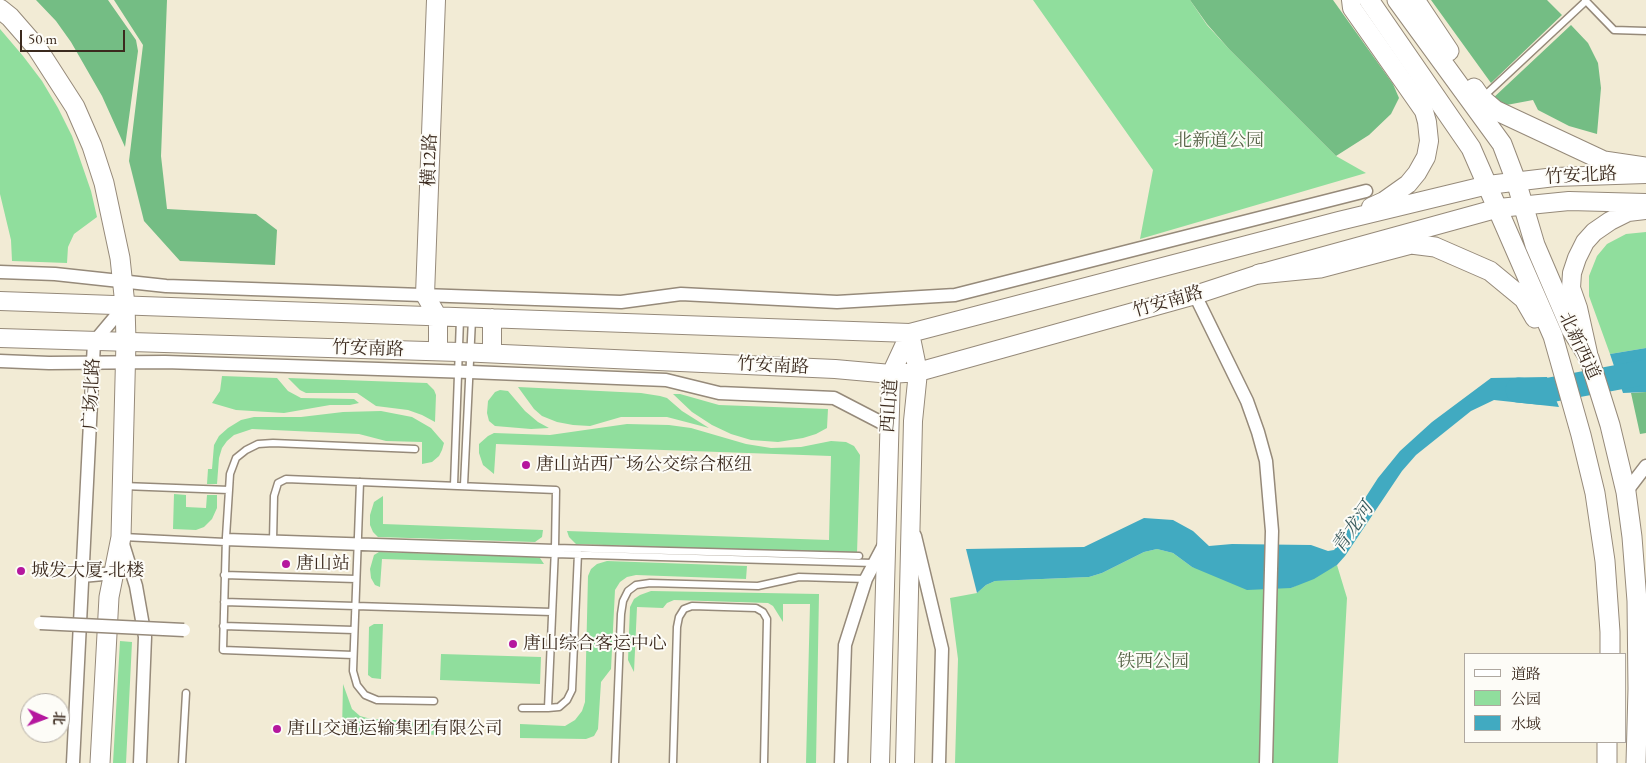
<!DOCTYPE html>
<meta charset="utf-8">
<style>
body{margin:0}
#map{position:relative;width:1646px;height:763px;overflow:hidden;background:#f2ebd5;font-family:"EB Garamond","Noto Serif SC",serif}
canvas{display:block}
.legend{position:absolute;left:1464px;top:653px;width:162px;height:90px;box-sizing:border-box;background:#fdfcf7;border:1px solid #afa8a0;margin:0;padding:6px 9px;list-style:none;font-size:15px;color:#3b2a1e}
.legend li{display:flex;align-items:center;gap:10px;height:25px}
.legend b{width:25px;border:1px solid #afa8a0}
.north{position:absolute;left:20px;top:693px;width:50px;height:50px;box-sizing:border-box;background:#fdfcf7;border:1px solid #afa8a0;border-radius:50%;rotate:92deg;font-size:14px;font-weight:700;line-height:20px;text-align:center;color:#3b2a1e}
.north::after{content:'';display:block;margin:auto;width:18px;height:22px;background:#b5179e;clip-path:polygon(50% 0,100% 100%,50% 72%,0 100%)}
.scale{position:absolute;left:20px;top:30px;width:105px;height:22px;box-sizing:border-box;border:2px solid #3b2a1e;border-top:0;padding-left:6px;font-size:15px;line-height:18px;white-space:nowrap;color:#3b2a1e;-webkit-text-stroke:4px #fdfcf7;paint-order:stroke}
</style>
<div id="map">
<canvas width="1646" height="763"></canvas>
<ul class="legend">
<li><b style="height:6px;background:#fff"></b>道路</li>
<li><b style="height:14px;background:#90de9d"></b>公园</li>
<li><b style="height:14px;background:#41aac1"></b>水域</li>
</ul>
<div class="north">北</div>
<div class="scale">50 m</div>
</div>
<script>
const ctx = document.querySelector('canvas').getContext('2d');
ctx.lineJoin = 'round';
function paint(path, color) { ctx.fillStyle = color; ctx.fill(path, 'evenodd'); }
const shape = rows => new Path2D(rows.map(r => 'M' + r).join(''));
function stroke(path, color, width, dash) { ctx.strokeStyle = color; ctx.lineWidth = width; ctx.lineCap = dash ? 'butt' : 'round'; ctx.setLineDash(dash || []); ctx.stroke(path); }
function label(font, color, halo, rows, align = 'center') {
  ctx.font = font + ' "EB Garamond","Noto Serif SC",serif'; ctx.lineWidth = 4; ctx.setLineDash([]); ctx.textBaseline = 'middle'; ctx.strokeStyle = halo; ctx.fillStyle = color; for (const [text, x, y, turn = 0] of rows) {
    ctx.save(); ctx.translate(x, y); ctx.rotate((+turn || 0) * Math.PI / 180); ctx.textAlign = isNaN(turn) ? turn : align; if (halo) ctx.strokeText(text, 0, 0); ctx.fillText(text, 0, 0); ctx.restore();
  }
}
paint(shape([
 [1033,0,1190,0,1207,25,1229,49,1336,156,1366,173,1140,239,1153,170],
 [0,29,23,56,42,81,58,108,72,136,91,191,97,217,74,234,68,247,67,263,12,261,11,240,0,194],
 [1646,232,1646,348,1610,354,1589,296,1589,276,1597,256,1607,244,1626,234],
 [222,376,277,378,288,391,301,398,354,399,359,403,350,405,330,405,284,413,236,410,212,403,220,391],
 [288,378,427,383,434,390,436,395,435,422,422,415,408,410,376,406,357,393,306,393,300,390],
 [518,387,641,393,660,396,667,398,682,411,709,428,667,417,621,417,590,426,573,425,557,422,542,416,534,409],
 [500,390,508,391,525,411,538,422,549,428,531,429,495,426,489,421,487,413,488,401,495,392],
 [673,394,680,394,719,405,828,409,827,428,816,434,803,438,778,442,751,440,731,434,712,425,692,412],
 [381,411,412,417,431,428,444,443,442,450,439,456,432,462,422,464,422,442,386,441,359,434,252,429,234,435,227,441,222,448,219,458,217,484,207,484,208,469,212,469,214,445,219,436,228,428,241,420,254,417,301,417,343,412],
 [627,424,669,425,691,428,746,444,771,448,801,447,831,441,846,442,854,446,860,455,857,554,576,544,569,537,567,531,829,540,831,456,496,444,494,474,483,465,479,453,479,444,488,436,494,433,550,435],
 [174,494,186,495,186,507,206,508,207,495,217,495,217,508,212,519,204,527,196,530,173,529],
 [383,496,383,524,543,530,542,537,535,542,378,537,373,532,370,525,370,515,374,502],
 [1157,549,1173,553,1192,567,1291,588,1337,565,1347,598,1338,763,955,763,958,659,950,598,977,593,986,585,995,581,1089,577,1102,573,1144,552],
 [379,552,536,557,540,558,544,564,382,559,380,587,375,585,371,578,370,569,374,555],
 [607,561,747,566,746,579,636,575,627,577,620,582,615,590,611,669,601,682,598,729,594,736,586,739,520,738,520,724,565,726,575,720,582,711,585,702,588,576,591,569,597,564],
 [651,591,819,594,816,763,806,763,810,604,783,604,783,622,773,606,768,603,674,600,667,603,663,608,637,607,634,672,628,660,630,607,634,599,640,595],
 [374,624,383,624,381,679,372,678,368,675,369,627],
 [120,641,132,642,126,763,113,763],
 [441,654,541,657,540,684,440,680],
 [343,684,352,709,360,716,371,719,439,722,438,735,342,731]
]), '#90de9d');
paint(shape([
 [36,0,108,0,136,40,138,51,125,147,102,96,71,42,56,21],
 [114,0,167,0,161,156,167,209,256,214,277,230,275,265,180,261,144,221,129,161,143,45],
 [1190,0,1333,0,1393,84,1399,98,1391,114,1369,135,1336,156,1229,49,1207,24],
 [1431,0,1547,0,1562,15,1491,83],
 [1571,25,1588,43,1598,63,1601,88,1597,134,1569,126,1538,110,1533,100,1496,107,1491,100],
 [1646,392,1646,433,1640,434,1631,393]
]), '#74bd84');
paint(shape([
 [1646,348,1646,392,1623,393,1610,354],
 [1547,377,1559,407,1494,400,1471,411,1416,455,1402,471,1345,556,1337,565,1314,579,1291,588,1247,590,1192,567,1173,553,1157,549,1144,552,1102,573,1089,577,995,581,986,585,977,593,966,549,1084,547,1144,518,1173,520,1193,531,1209,546,1232,544,1311,545,1328,551,1334,550,1342,541,1358,509,1378,478,1400,451,1432,422,1491,378]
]), '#41aac1');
stroke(shape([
 [1518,390,1539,392,1646,372]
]), '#41aac1', 25);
const lane = shape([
 [1585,0,1614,30,1646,31],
 [1482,98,1586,1],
 [360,482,353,671,357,685,365,695,377,700,434,701],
 [454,485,460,319],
 [464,485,472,319],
 [123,486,229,490,226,537,223,650,353,655],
 [229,490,230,474,236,458,246,450,258,444,273,443,415,449],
 [123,537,225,542,554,554,873,563],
 [226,537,555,548,859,556],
 [273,541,274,496,278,483,286,479,556,490,555,548,548,708],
 [224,575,356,579],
 [224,602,552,612],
 [223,626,354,630],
 [522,708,548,708,559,707,567,700,572,690,578,553],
 [182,763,186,693],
 [615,763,621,614,623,601,628,591,636,585,650,583,758,586,799,577,866,579],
 [673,763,677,627,679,617,684,609,692,606,756,608,763,612,767,619,764,763]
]);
const street = shape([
 [0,272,55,274,166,286,621,302,681,294,837,302,955,295,1366,191],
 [1195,295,1247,401,1258,432,1266,461,1272,531,1266,763],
 [0,361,49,363,165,362,470,372,666,380,719,393,834,398,888,426],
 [1626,492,1646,466],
 [915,536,942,649,939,763],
 [122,541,136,586,145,637,140,763],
 [82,576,114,573],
 [73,763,94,342,125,305],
 [841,763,845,645,866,579,885,543]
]);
const secondary = shape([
 [436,0,425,295,438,317,438,351],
 [1351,0,1352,8,1424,111,1427,122,1429,141,1426,157,1417,173,1408,184,1384,201,1371,207],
 [0,301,910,333,1339,221,1488,185,1555,177,1646,174],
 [0,338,459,352,835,369,891,374,918,372,1195,295,1259,274,1499,208,1569,201,1646,203],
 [492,353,492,318],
 [1588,353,1578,308,1571,288,1572,273,1577,258,1585,242,1594,232,1610,221,1628,212,1646,210],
 [880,763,891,374,910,333],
 [905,763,913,421,918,372,910,333]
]);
const primary = shape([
 [1369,0,1471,148,1553,336,1581,435,1595,493,1605,561,1610,632,1610,654],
 [1397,0,1502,144,1516,181,1535,245,1571,329,1589,358,1610,425,1626,492,1632,537,1637,601,1638,689,1636,763],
 [1415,0,1449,51],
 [0,9,10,17,37,48,75,107,92,146,104,183,120,258,125,305,126,341,121,537,109,597,100,763],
 [1474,88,1481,98,1495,110,1604,161,1646,167],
 [1259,274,1320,268,1411,244,1435,247,1490,271,1524,299,1535,318],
 [1607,763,1607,742]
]);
stroke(lane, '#968a7a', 9);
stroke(street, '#968a7a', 15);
stroke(secondary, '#968a7a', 20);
stroke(primary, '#968a7a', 21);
stroke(lane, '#fff', 6);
stroke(street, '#fff', 12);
stroke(secondary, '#fff', 18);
stroke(primary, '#fff', 19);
const streetBridge = shape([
 [40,623,184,630]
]);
stroke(streetBridge, '#968a7a', 15, []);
stroke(streetBridge, '#fff', 12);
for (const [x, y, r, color] of [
 [526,465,5,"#b5179e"],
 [286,564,5,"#b5179e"],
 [21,571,5,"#b5179e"],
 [513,644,5,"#b5179e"],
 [277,729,5,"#b5179e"]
]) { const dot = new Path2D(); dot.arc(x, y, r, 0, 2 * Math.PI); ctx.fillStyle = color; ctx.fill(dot); stroke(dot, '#fdfcf7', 2); }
label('18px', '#546044', '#fdfcf7', [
 ["北新道公园",1219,141],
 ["铁西公园",1153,662]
]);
label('18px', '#3b2a1e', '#fdfcf7', [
 ["横12路",430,160,-88],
 ["竹安北路",1581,176,-3],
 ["竹安南路",1168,302,-16],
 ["北新西道",1579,346,65],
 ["竹安南路",368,349,2],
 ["竹安南路",773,366,3],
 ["广场北路",92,394,-87],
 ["西山道",890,406,-86]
]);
label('18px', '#3b2a1e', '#fdfcf7', [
 ["唐山站西广场公交综合枢纽",536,465],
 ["唐山站",296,564],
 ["城发大厦-北楼",31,571],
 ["唐山综合客运中心",523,644],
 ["唐山交通运输集团有限公司",287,729]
], 'left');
label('italic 19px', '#3d5d5f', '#fdfcf7', [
 ["青龙河",1353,528,-55]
]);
</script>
